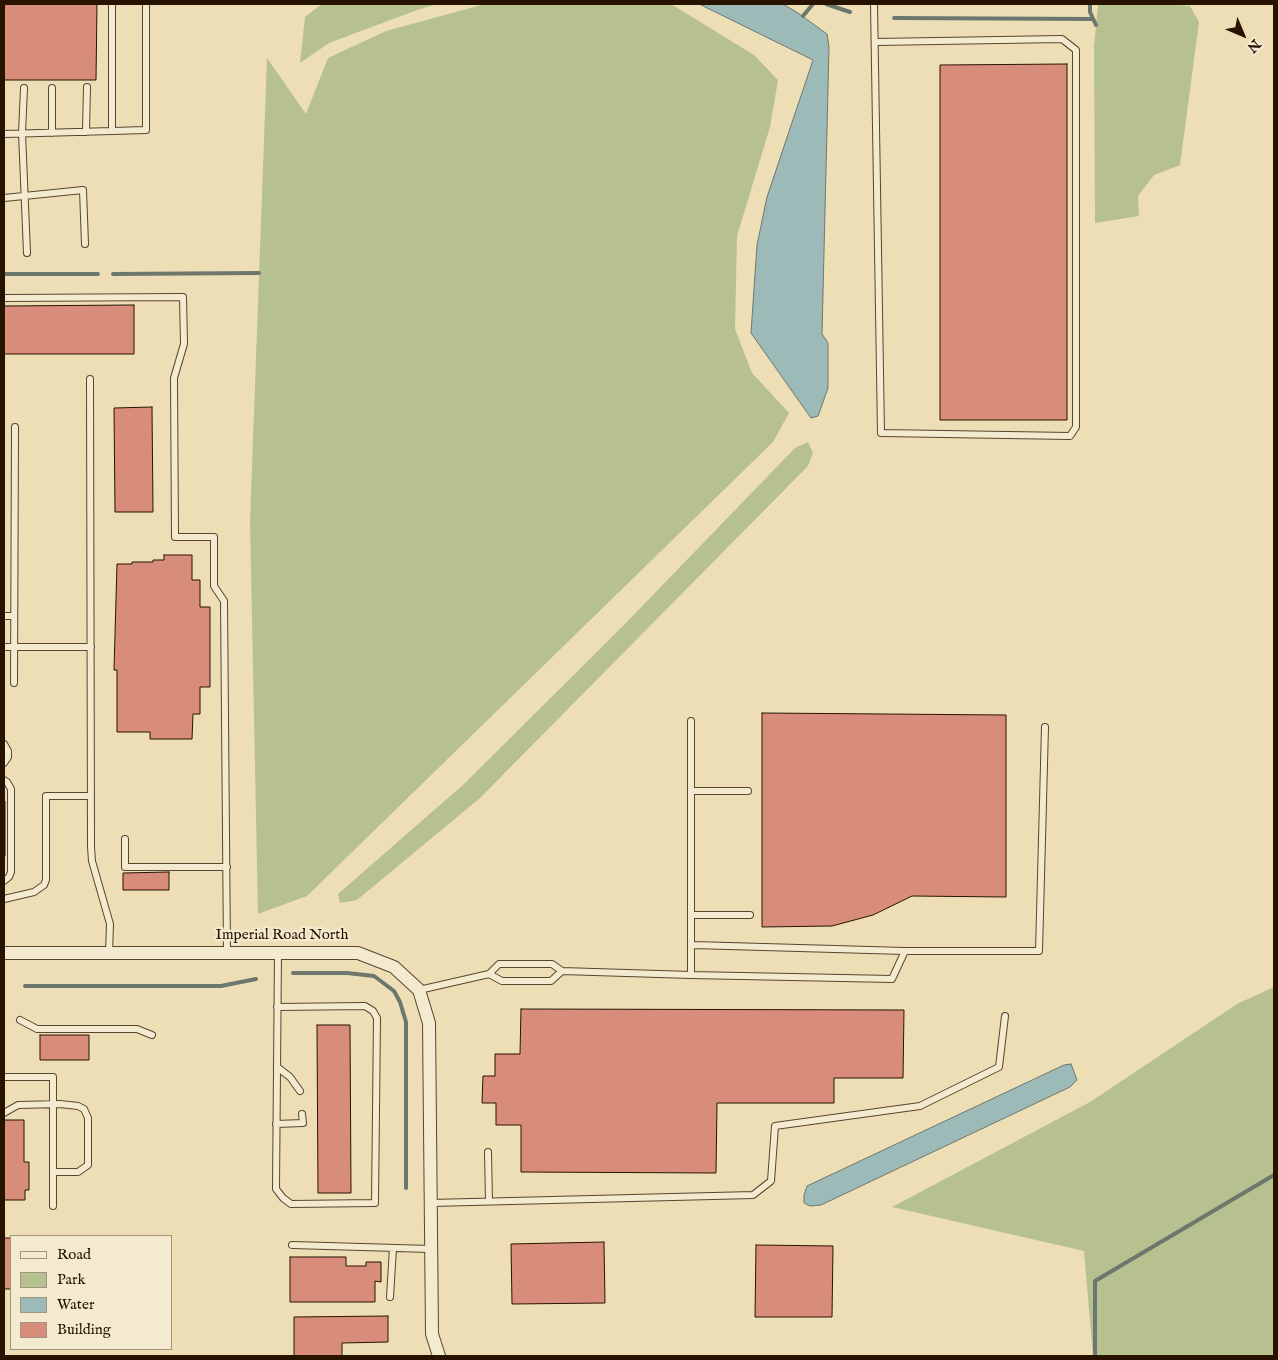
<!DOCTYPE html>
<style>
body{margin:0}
#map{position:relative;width:1278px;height:1360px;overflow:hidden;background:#eddeb6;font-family:"IM FELL English",serif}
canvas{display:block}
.frame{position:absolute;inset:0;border:5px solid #281300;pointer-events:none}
.legend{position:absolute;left:10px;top:1235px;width:162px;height:115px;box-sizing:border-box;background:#f3ead0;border:1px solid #a2947d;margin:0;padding:6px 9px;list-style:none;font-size:15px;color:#281300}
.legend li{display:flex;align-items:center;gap:10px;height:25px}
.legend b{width:25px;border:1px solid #a2947d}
.north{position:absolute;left:1218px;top:10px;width:50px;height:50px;-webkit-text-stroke:4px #f3ead0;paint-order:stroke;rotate:135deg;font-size:14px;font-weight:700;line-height:20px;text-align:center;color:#281300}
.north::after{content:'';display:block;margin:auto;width:18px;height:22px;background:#281300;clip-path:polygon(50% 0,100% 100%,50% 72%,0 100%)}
</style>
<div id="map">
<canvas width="1278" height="1360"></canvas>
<div class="frame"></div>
<ul class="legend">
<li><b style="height:6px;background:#f3ead0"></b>Road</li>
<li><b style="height:14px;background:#b7c18f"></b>Park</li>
<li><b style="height:14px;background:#9cbab7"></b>Water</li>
<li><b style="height:14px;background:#d88d7a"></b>Building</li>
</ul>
<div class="north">N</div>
</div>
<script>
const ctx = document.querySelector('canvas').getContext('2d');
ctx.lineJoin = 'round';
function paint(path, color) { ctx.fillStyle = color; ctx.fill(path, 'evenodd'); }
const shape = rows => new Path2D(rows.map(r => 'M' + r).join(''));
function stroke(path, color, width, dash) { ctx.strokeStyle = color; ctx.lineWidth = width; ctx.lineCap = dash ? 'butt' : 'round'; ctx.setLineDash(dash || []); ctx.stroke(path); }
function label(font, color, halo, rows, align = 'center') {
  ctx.font = font + ' "IM FELL English",serif'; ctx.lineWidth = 4.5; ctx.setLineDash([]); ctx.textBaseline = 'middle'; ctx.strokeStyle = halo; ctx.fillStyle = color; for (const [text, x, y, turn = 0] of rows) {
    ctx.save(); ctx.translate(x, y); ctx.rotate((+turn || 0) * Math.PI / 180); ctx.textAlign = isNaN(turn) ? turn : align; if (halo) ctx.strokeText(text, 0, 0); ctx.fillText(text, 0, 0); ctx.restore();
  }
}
paint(shape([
 [322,4,438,4,420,9,329,43,300,63,305,17],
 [485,4,671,4,754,55,778,80,770,127,737,236,735,329,752,373,789,413,773,442,307,896,258,914,250,521,267,58,306,114,328,58,386,31],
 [1098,4,1166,4,1190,6,1199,22,1180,165,1154,175,1138,196,1139,216,1095,223,1094,47],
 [808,442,813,453,808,466,480,798,357,900,340,903,338,894,464,784,621,628,795,448],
 [1274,987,1274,1356,1093,1356,1084,1251,892,1207,1090,1102,1237,1004]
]), '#b7c18f');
const water = shape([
 [699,4,783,4,798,13,827,34,829,47,822,334,828,343,828,388,818,416,811,418,751,333,757,245,767,197,813,60,699,4],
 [1071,1064,1077,1080,1070,1087,821,1205,810,1206,804,1203,804,1195,807,1186,1064,1065,1071,1064]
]);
paint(water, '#9cbab7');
stroke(water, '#6e776e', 1);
stroke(shape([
 [826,4,850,12],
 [1090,4,1090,12,1096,25],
 [803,16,813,4],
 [894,18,1093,19],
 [4,274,98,274],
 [113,274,259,273],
 [293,973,347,973,374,976,394,991,400,1002,406,1022,406,1188],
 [25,986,221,986,256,979],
 [1095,1356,1095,1281,1274,1175]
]), '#6e776e', 4);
const building = shape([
 [4,4,97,4,96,80,4,80,4,4],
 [1067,64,1067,420,940,420,940,65,1067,64],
 [134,305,134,354,4,354,4,306,134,305],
 [152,407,153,512,115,512,114,408,152,407],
 [164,555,192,555,192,580,200,580,200,607,210,607,210,687,200,687,200,714,193,714,192,739,150,739,150,732,117,732,117,670,114,670,117,564,132,564,132,562,153,562,153,560,164,560,164,555],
 [762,713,1006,715,1006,897,912,896,873,915,832,926,762,927,762,713],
 [4,801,5,801,5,856,4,856,4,801],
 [169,872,169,890,123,890,123,873,169,872],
 [521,1009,904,1010,903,1078,834,1078,834,1103,717,1103,716,1173,521,1172,521,1125,496,1125,496,1103,482,1103,483,1076,495,1076,495,1054,520,1054,521,1009],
 [317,1025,350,1025,351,1193,318,1193,317,1025],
 [40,1035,89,1035,89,1060,40,1060,40,1035],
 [4,1120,24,1120,24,1162,29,1162,29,1190,25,1190,25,1200,4,1200,4,1120],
 [4,1238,11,1238,11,1289,4,1289,4,1238],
 [604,1242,605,1303,512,1304,511,1244,604,1242],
 [756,1245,833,1246,832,1317,755,1317,756,1245],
 [290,1257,346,1257,346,1266,366,1266,366,1262,381,1262,381,1282,375,1281,375,1302,290,1302,290,1257],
 [388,1316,388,1342,342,1343,342,1356,294,1356,294,1317,388,1316]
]);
paint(building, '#d88d7a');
stroke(building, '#281300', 1);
const service = shape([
 [874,4,881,433,1070,436,1076,427,1076,50,1062,39,875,42],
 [24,88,22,133,27,253],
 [52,88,52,133],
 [112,131,146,130,146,4],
 [86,132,87,87],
 [4,134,112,131,112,4],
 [4,198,83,190,85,244],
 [4,298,183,297,184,344,174,378,175,537,214,537,214,586,224,601,227,952],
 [90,379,91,847,92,861,110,924,109,953],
 [4,616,14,616],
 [4,647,91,647],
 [14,683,15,427],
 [4,744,8,751,8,757,4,763],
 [4,780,7,782,11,789,11,872,9,877,4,881],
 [692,791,748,791],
 [125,839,125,867,227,867],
 [4,899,34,892,44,885,46,880,46,796,91,796],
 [692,915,750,915],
 [905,951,1039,951,1045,727],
 [489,974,502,981,551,981,562,971],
 [691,975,892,979,905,951,693,945],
 [419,990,489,974,499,964,552,964,562,971,691,975,691,721],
 [277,1007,365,1006,373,1011,377,1018,375,1203,291,1204,283,1198,276,1189,278,952],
 [20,1020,37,1029,137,1029,152,1035],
 [277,1067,290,1077,300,1091],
 [4,1077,53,1077,53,1206],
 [4,1113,18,1105,60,1104,78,1106,84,1109,88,1118,88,1165,78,1172,53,1172],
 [276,1124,303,1123,302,1114],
 [488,1152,489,1201],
 [431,1203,753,1195,771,1181,775,1126,920,1106,999,1067,1005,1016],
 [292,1245,431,1249],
 [390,1297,393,1248]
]);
const minor = shape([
 [4,953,358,953,394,967,419,990,429,1023,432,1334,439,1356]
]);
stroke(service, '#59462e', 8);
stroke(minor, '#59462e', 14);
stroke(service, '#f3ead0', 6);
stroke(minor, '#f3ead0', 12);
label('15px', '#281300', '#f3ead0', [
 ["Imperial Road North",282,936]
]);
</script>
